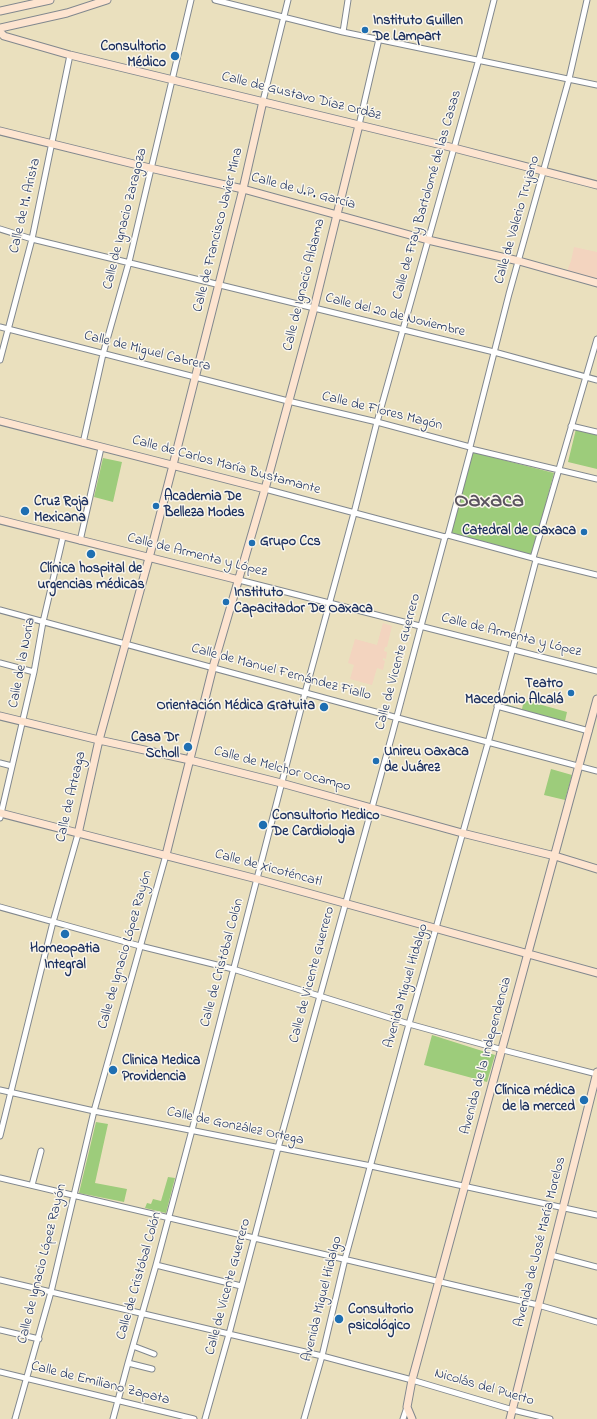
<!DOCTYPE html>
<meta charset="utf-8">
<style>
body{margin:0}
canvas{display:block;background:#eae0be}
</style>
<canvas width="597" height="1419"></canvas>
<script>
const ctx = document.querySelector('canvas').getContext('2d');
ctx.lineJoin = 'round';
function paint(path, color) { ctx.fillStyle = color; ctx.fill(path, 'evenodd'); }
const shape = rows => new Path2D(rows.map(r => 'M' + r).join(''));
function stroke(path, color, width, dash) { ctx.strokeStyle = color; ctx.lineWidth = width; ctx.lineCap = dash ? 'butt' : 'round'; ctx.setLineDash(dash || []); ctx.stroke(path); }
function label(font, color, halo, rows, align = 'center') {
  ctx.font = font + ' "Indie Flower",sans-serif'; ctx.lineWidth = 3; ctx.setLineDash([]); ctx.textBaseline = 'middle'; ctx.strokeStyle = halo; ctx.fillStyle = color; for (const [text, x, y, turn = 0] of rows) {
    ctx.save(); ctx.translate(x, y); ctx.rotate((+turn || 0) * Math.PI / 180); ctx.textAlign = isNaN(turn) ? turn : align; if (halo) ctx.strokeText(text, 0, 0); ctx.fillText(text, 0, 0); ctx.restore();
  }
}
paint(shape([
 [574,247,597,252,597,279,567,271,571,261],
 [383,623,392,626,387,647,385,647,384,651,387,652,386,659,383,658,383,660,385,661,383,670,377,668,372,685,350,679,354,665,348,663,355,639,377,645]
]), '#f3d4bf');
paint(shape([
 [576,429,597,435,597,469,568,462],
 [472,452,554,473,532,555,451,534],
 [103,458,122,462,113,502,94,497],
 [524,700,567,712,565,721,585,727,584,732,500,709,502,703,522,709],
 [551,769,572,775,565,800,544,795],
 [432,1035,495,1055,487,1082,424,1065],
 [96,1122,108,1124,95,1183,127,1189,124,1202,79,1193],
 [168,1177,175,1178,166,1213,145,1208,147,1203,151,1204,153,1199,161,1201]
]), '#9dcc7b');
const street = shape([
 [215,0,343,32,597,85],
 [343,32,348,0],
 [263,101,288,0],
 [359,125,379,39],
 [0,229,32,239,494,352,597,380],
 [0,327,288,401,377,422,470,447,471,449,597,479],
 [0,360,32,239,70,55],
 [571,426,597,432],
 [83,443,103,354,129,262,191,0],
 [470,447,509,294,569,79,587,0],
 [265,489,445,537],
 [448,535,533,558],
 [80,541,101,448],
 [536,560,533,558,597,339],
 [536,560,597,575],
 [239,580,597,671],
 [0,610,431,727,597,771],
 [0,663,34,672],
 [497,706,589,731],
 [0,763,12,766],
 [0,818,34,672,43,622,63,537],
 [0,907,140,946,233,969,409,1024,503,1050,597,1074],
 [0,1090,94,1111,371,1166,597,1215],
 [0,1136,53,922,78,834],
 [0,1178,538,1305,597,1322],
 [32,1185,41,1151],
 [551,1255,597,1267],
 [156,1265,241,1286],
 [0,1280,322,1356,412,1380,513,1410,550,1419],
 [0,1330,39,1339],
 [133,1346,154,1354],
 [128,1363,152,1369],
 [0,1372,194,1419],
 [15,1419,51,1292,94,1111,166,855],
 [113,1419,128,1363,156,1265,192,1130,305,693,354,513,377,422,479,59,494,0],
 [205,1419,229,1334,278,1148,392,735,421,626,445,537,448,535,471,449],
 [304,1419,322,1356,345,1259,409,1024,488,743,536,560],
 [403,1419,407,1407]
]);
const secondary = shape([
 [0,11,50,0],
 [0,28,67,13,107,0],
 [0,32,4,36,70,55,454,148,597,185],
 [0,131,150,168,243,189,428,240,519,261,597,283],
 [0,421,265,489],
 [0,520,239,580],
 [0,716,99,740,190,760,281,783,462,833,555,856,597,869],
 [0,813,257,879,597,973],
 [78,834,99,740,149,558,173,465,243,189,263,101],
 [166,855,213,667,265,489,314,308,359,125],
 [412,1419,407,1407,412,1380,597,699],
 [510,1419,597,1072]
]);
stroke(street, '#82888e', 7);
stroke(secondary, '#82888e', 9);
stroke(street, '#fff', 5);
stroke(secondary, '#fde4d0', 7);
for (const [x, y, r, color] of [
 [365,30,4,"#1f6fb2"],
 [175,56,5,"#1f6fb2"],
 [156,506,4,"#1f6fb2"],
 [25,511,5,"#1f6fb2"],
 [584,532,4,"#1f6fb2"],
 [252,543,4,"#1f6fb2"],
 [91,554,5,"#1f6fb2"],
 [226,602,4,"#1f6fb2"],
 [571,693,4,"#1f6fb2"],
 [324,707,5,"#1f6fb2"],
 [188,747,5,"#1f6fb2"],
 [376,761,4,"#1f6fb2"],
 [263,825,5,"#1f6fb2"],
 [65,934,5,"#1f6fb2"],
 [113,1070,5,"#1f6fb2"],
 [584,1100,5,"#1f6fb2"],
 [339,1319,5,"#1f6fb2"]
]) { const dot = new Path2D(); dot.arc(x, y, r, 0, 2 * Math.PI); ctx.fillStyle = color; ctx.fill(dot); stroke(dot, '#fbf7ec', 1.5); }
label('bold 14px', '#1b2f5e', '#fbf7ec', [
 ["Instituto Guillen",373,22],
 ["De Lampart",373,38],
 ["Consultorio",166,48,"right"],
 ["Médico",166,64,"right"],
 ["Academia De",164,498],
 ["Belleza Modes",164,514],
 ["Cruz Roja",34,503],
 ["Mexicana",34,519],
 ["Catedral de Oaxaca",576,532,"right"],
 ["Grupo Ccs",260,543],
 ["Clínica hospital de",91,570,"center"],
 ["urgencias médicas",91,586,"center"],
 ["Instituto",234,594],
 ["Capacitador De Oaxaca",234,610],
 ["Teatro",563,685,"right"],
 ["Macedonio Alcalá",563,701,"right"],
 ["Orientación Médica Gratuita",315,707,"right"],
 ["Casa Dr",179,739,"right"],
 ["Scholl",179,755,"right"],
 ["Unireu Oaxaca",384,753],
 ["de Juárez",384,769],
 ["Consultorio Medico",272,817],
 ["De Cardiologia",272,833],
 ["Homeopatia",65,950,"center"],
 ["Integral",65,966,"center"],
 ["Clinica Medica",122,1062],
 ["Providencia",122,1078],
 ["Clínica médica",575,1092,"right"],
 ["de la merced",575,1108,"right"],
 ["Consultorio",348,1311],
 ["psicológico",348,1327]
], 'left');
label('14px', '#1b2f5e', '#fbf7ec', [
 ["Calle de Gustavo Díaz Ordáz",301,97,14],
 ["Calle de J.P. García",303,192,15],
 ["Calle de Fray Bartolomé de las Casas",428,195,-74],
 ["Calle de M. Arista",26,206,-77],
 ["Calle de Ignacio Zaragoza",126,219,-76],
 ["Calle de Valerio Trujano",518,220,-74],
 ["Calle de Francisco Javier Mina",219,230,-76],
 ["Calle de Ignacio Aldama",305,285,-76],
 ["Calle del 20 de Noviembre",395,316,14],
 ["Calle de Miguel Cabrera",147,352,14],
 ["Calle de Flores Magón",382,412,14],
 ["Calle de Carlos María Bustamante",226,466,15],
 ["Calle de Armenta y López",197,556,14],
 ["Calle de Armenta y López",511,636,14],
 ["Calle de Vicente Guerrero",399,662,-75],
 ["Calle de la Noria",23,663,-79],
 ["Calle de Manuel Fernández Fiallo",281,673,15],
 ["Calle de Melchor Ocampo",282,770,15],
 ["Calle de Arteaga",72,797,-77],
 ["Calle de Xicoténcatl",268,869,15],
 ["Calle de Ignacio López Rayón",126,950,-74],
 ["Calle de Cristóbal Colón",223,963,-75],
 ["Calle de Vicente Guerrero",313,975,-75],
 ["Avenida Miguel Hidalgo",407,986,-74],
 ["Avenida de la Independencia",487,1056,-75],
 ["Calle de González Ortega",235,1127,12],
 ["Avenida de José María Morelos",541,1242,-76],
 ["Calle de Ignacio López Rayón",43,1264,-76],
 ["Calle de Cristóbal Colón",140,1276,-74],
 ["Calle de Vicente Guerrero",229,1287,-75],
 ["Avenida Miguel Hidalgo",323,1299,-76],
 ["Calle de Emiliano Zapata",100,1384,14],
 ["Nicolás del Puerto",484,1388,16]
]);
label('bold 22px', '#5b545f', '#fbf7ec', [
 ["Oaxaca",489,502]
]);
</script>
